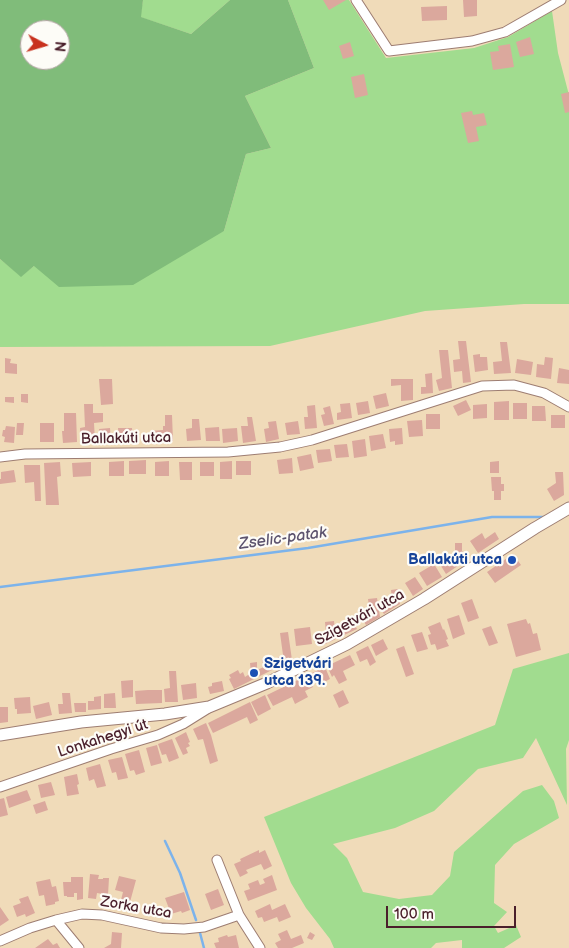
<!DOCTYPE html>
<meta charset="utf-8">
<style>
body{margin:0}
#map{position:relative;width:569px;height:948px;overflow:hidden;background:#f0dbb9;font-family:"Balsamiq Sans",sans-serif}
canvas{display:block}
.north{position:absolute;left:20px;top:20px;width:50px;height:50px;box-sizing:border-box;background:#fdfcf7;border:1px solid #b5a4a5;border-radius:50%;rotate:96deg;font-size:14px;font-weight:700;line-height:20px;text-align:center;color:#4a1f2b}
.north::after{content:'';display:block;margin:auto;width:18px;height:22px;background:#c8321e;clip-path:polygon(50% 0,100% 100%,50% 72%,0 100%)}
.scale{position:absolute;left:386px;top:906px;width:130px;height:22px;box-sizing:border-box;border:2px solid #4a1f2b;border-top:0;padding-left:6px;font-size:15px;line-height:18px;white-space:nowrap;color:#4a1f2b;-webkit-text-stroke:4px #fdfcf7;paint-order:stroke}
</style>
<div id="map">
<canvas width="569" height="948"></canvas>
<div class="north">N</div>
<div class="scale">100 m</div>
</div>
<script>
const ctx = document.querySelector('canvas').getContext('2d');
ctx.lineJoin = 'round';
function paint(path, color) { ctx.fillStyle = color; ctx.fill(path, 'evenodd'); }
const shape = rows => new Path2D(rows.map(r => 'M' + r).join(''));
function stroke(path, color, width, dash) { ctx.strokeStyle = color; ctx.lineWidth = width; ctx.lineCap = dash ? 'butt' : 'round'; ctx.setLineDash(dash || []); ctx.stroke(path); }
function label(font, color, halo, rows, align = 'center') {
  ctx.font = font + ' "Balsamiq Sans",sans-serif'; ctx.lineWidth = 4.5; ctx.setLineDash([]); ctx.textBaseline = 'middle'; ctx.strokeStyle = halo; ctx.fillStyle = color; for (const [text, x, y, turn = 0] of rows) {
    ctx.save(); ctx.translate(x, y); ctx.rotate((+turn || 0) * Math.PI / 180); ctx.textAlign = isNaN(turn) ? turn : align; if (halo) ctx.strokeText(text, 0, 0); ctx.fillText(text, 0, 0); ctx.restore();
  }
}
paint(shape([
 [143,0,230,0,191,34,140,17],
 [288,0,349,0,386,58,474,48,508,37,552,11,558,53,569,95,569,304,524,304,425,311,270,346,0,347,0,259,21,276,34,266,224,231,246,154,271,148,245,96,314,68],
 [569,653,569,740,566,749,567,805,536,738,523,758,478,769,434,811,395,828,333,844,347,858,363,892,399,899,432,895,450,876,454,852,523,791,542,785,554,801,559,818,514,844,495,865,494,903,507,912,494,926,498,933,516,925,521,937,504,948,462,948,462,940,436,943,431,948,334,948,330,939,306,908,291,883,264,817,495,725,513,669]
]), '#a1dc8f');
paint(shape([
 [0,0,143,0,141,17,191,34,230,0,288,0,314,68,245,96,271,148,246,154,224,231,133,285,59,287,34,266,21,277,0,259],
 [30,30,60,30,60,60,30,60]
]), '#80bc7a');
stroke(shape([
 [0,587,308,548,492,517,546,517],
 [165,841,180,873,196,920],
 [200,933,204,948]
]), '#7cb3eb', 2.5);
paint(shape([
 [323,0,346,0,329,10],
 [463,0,477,0,477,16,464,17],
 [447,6,447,20,422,21,421,7],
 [530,37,534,54,520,57,516,42],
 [350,42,354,56,343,59,339,46],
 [510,44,514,67,493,70,490,52,499,51,498,46],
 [364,74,368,95,355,98,351,77],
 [569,92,569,112,565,113,561,94],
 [472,111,473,115,484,113,487,125,476,127,479,141,468,143,461,113],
 [458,341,466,341,471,382,463,383,462,371,454,372,453,360,460,359],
 [500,342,507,342,511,373,494,374,493,362,502,361],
 [439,350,448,350,452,388,439,391,436,380,442,378],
 [480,354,480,357,487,357,488,370,475,372,473,355],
 [545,357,553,358,551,379,536,377,537,364,544,365],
 [5,358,11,359,10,363,17,364,17,374,5,373],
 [517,359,533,362,531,375,515,373],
 [559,368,569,370,569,384,557,383],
 [432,373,433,393,421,394,421,387,426,387,425,374],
 [99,379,112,379,113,404,101,405],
 [391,379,413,379,413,400,401,401,401,385,391,386],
 [386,393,389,406,376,409,373,396],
 [21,394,28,394,28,403,21,402],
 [5,397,14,397,14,403,5,402],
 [466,400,471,410,458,416,453,406],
 [368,401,370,413,358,415,356,403],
 [509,401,509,420,494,420,494,402],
 [350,403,352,418,337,420,337,413,341,412,340,404],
 [513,403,527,403,527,419,513,419],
 [84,404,93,404,93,413,103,413,103,422,94,423,95,441,81,442,80,428,85,427],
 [487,404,487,418,473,419,473,405],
 [315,405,317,428,305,429,304,417,308,417,307,406],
 [330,406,334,424,324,426,321,415,325,414,323,408],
 [532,406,545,406,546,421,532,421],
 [64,413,76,413,77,442,63,443,62,431,64,431],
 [426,414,440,414,440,429,426,429],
 [165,415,172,415,173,441,151,442,150,431,163,430,163,426,165,426],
 [551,415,565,415,565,428,551,428],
 [247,417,252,417,256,441,243,443,241,426,248,426],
 [192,419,199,419,201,440,187,441,186,429,192,428],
 [422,420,423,436,409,437,407,421],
 [276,421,279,439,266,442,264,429,269,428,268,422],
 [298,421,300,434,287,435,285,423],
 [17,423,24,423,23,435,16,435],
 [40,423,54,423,54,442,40,442],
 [6,426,15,427,14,443,4,442,5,437,2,436,3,430,5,430],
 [219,427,220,441,206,441,205,428],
 [110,428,111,442,100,443,99,429],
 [118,428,132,428,133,442,119,442],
 [237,428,238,441,223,443,222,429],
 [402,428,403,444,395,445,395,441,390,442,389,429],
 [383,434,386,448,371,451,369,436],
 [365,439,367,456,354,458,352,441],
 [347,444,349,457,336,458,334,445],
 [330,449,332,461,318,463,316,450],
 [311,454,314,468,300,471,297,457],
 [292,458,293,473,279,474,277,460],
 [146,460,146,474,129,474,129,461],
 [124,461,124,476,109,476,109,462],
 [169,461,169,476,155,476,155,462],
 [232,461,232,479,220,479,220,462],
 [236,461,251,461,251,475,236,475],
 [499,461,499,473,490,473,490,462],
 [60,462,61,476,57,477,59,505,46,505,44,463],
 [91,462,91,476,73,477,72,463],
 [179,462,192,462,192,480,180,480],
 [200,462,214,462,214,476,200,476],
 [24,465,40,465,41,501,35,501,34,482,25,483],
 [14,470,16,482,0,484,0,479,1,479,1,472],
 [555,472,563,472,564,495,554,501,547,489,556,483],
 [491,477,501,477,501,484,504,484,504,491,501,491,501,500,494,500,494,491,492,491],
 [495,532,499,539,478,553,470,541,482,533,485,539],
 [455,543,462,543,462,551,468,559,446,574,441,566,443,564,441,561,450,554,452,557,455,555],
 [513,554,521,565,495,583,487,572],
 [434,564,442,577,427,586,419,573],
 [415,577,423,589,413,596,405,583],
 [398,589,400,604,384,614,380,608,392,600,391,590],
 [377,598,380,617,366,625,362,618,370,614,368,599],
 [472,599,479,618,468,622,461,603],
 [459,615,465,634,453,639,447,619],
 [352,619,357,629,342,636,336,626],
 [526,619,528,624,530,623,533,634,537,633,541,650,516,657,507,624],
 [334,621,336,639,321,646,317,638,326,633,325,622],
 [440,622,443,630,444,629,448,639,446,640,449,646,437,650,435,644,431,645,428,635,431,634,428,627],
 [491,626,498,643,489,646,482,629],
 [310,627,312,644,296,646,294,629],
 [288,632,292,660,234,689,229,679,231,678,229,675,238,670,240,674,243,672,245,677,251,673,250,663,257,662,257,670,264,667,262,660,277,658,283,655,280,633],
 [422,632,428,649,417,652,411,635],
 [383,639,388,649,376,656,371,645],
 [368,646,376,662,370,666,367,659,360,662,356,652],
 [404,646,414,674,406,677,396,649],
 [350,655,355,665,343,671,347,680,339,684,334,675,332,677,327,666],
 [325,667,330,679,318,685,312,673],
 [169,671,176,671,178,702,165,702,164,689,170,688],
 [308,675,313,687,305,691,308,697,295,704,292,697,273,706,267,695],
 [133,680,133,697,122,698,121,681],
 [222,681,224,691,210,694,208,687,212,686,212,683],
 [196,683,197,698,183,700,181,685],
 [148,690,162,690,162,703,136,704,135,691],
 [343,690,349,703,339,708,333,695],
 [62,693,70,693,72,713,59,714,58,704,63,704],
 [115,693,116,708,104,708,104,694],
 [265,695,271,709,258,716,251,702],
 [101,696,101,709,88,710,88,701,94,701,94,697],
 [30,697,31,713,17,714,17,709,15,709,14,698],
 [49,702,52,715,36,719,33,706],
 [250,702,258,720,250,724,247,717,213,733,208,723],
 [74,703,86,703,86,712,75,712],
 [0,707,8,707,8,722,0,723],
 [206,723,211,735,218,761,210,764,203,739,198,740,193,729],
 [186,732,190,742,188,743,190,746,186,748,188,753,183,755,175,738],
 [172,739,179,758,169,762,166,754,162,755,158,744],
 [157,745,162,763,151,766,146,748],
 [139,750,145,772,136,775,134,770,130,771,125,754],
 [122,757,128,778,118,780,116,772,112,773,108,760],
 [100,764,106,786,97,788,94,779,89,781,86,768],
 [77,774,79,784,77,785,79,794,67,796,64,777],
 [51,782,55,795,41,798,38,785],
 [27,790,31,800,9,808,6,797],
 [4,798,8,815,0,817,0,799],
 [45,801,48,810,36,814,33,805],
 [259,850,259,853,265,850,272,866,264,870,261,864,246,870,248,873,240,877,234,864,241,861,240,859],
 [90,874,99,875,98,879,103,879,103,878,109,878,108,895,97,893,96,899,88,898],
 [272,875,277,890,248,901,244,891,250,889,248,884,258,880,260,885,265,883,263,879],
 [119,876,136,880,130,902,121,900,123,892,115,890],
 [71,877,83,877,83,899,77,900,77,893,74,893,74,897,67,897,67,896,64,896,63,882,71,882],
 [50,879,52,887,56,886,59,901,55,902,55,904,46,906,44,895,39,896,36,882],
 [218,889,224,905,211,910,205,894],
 [184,892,190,910,182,913,181,911,171,914,165,898],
 [28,896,35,913,26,917,25,914,17,917,13,906,21,903,19,899],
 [270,904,272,910,285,904,291,917,279,922,277,917,264,922,262,917,258,918,255,911],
 [0,907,9,920,0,926],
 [287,930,291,939,301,935,304,943,292,948,278,948,275,943,281,940,278,934],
 [112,932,122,933,121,948,104,948,111,944],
 [310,932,315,935,312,940,307,938],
 [227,935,228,937,236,935,239,948,216,948,214,943,219,942,218,938],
 [48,939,53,945,57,943,60,948,35,948]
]), '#dba89d');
const street = shape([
 [356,0,389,51,472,41,505,32,561,0],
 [0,457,25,454,228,452,280,447,312,440,482,386,514,385,544,393,569,407],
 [0,787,111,749,158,735,183,724,207,709],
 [217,860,239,915,260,948],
 [56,920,79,948],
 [0,941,30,928,56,920,82,914,102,915,161,928,184,929,204,927,239,915]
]);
const secondary = shape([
 [0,735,81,722,165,714,209,707,267,683,347,644,424,599,535,528,569,508]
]);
stroke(street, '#9d7d72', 11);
stroke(secondary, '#9d7d72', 13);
stroke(street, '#fff', 9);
stroke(secondary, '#fff', 11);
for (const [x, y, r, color] of [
 [512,560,5,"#1a4fb4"],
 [254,673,5,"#1a4fb4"]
]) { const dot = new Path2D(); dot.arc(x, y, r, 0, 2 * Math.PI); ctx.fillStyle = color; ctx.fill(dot); stroke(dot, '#fdfcf7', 2); }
label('15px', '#4a1f2b', '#fdfcf7', [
 ["Ballakúti utca",126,439,-1],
 ["Szigetvári utca",360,618,-29],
 ["Lonkahegyi út",103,739,-18],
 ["Zorka utca",136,908,10]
]);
label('bold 15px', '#164399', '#fdfcf7', [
 ["Ballakúti utca",502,560],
 ["Szigetvári",264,664,"left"],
 ["utca 139.",264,681,"left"]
], 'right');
label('italic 16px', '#5c536e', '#fdfcf7', [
 ["Zselic-patak",283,539,-8]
]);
</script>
